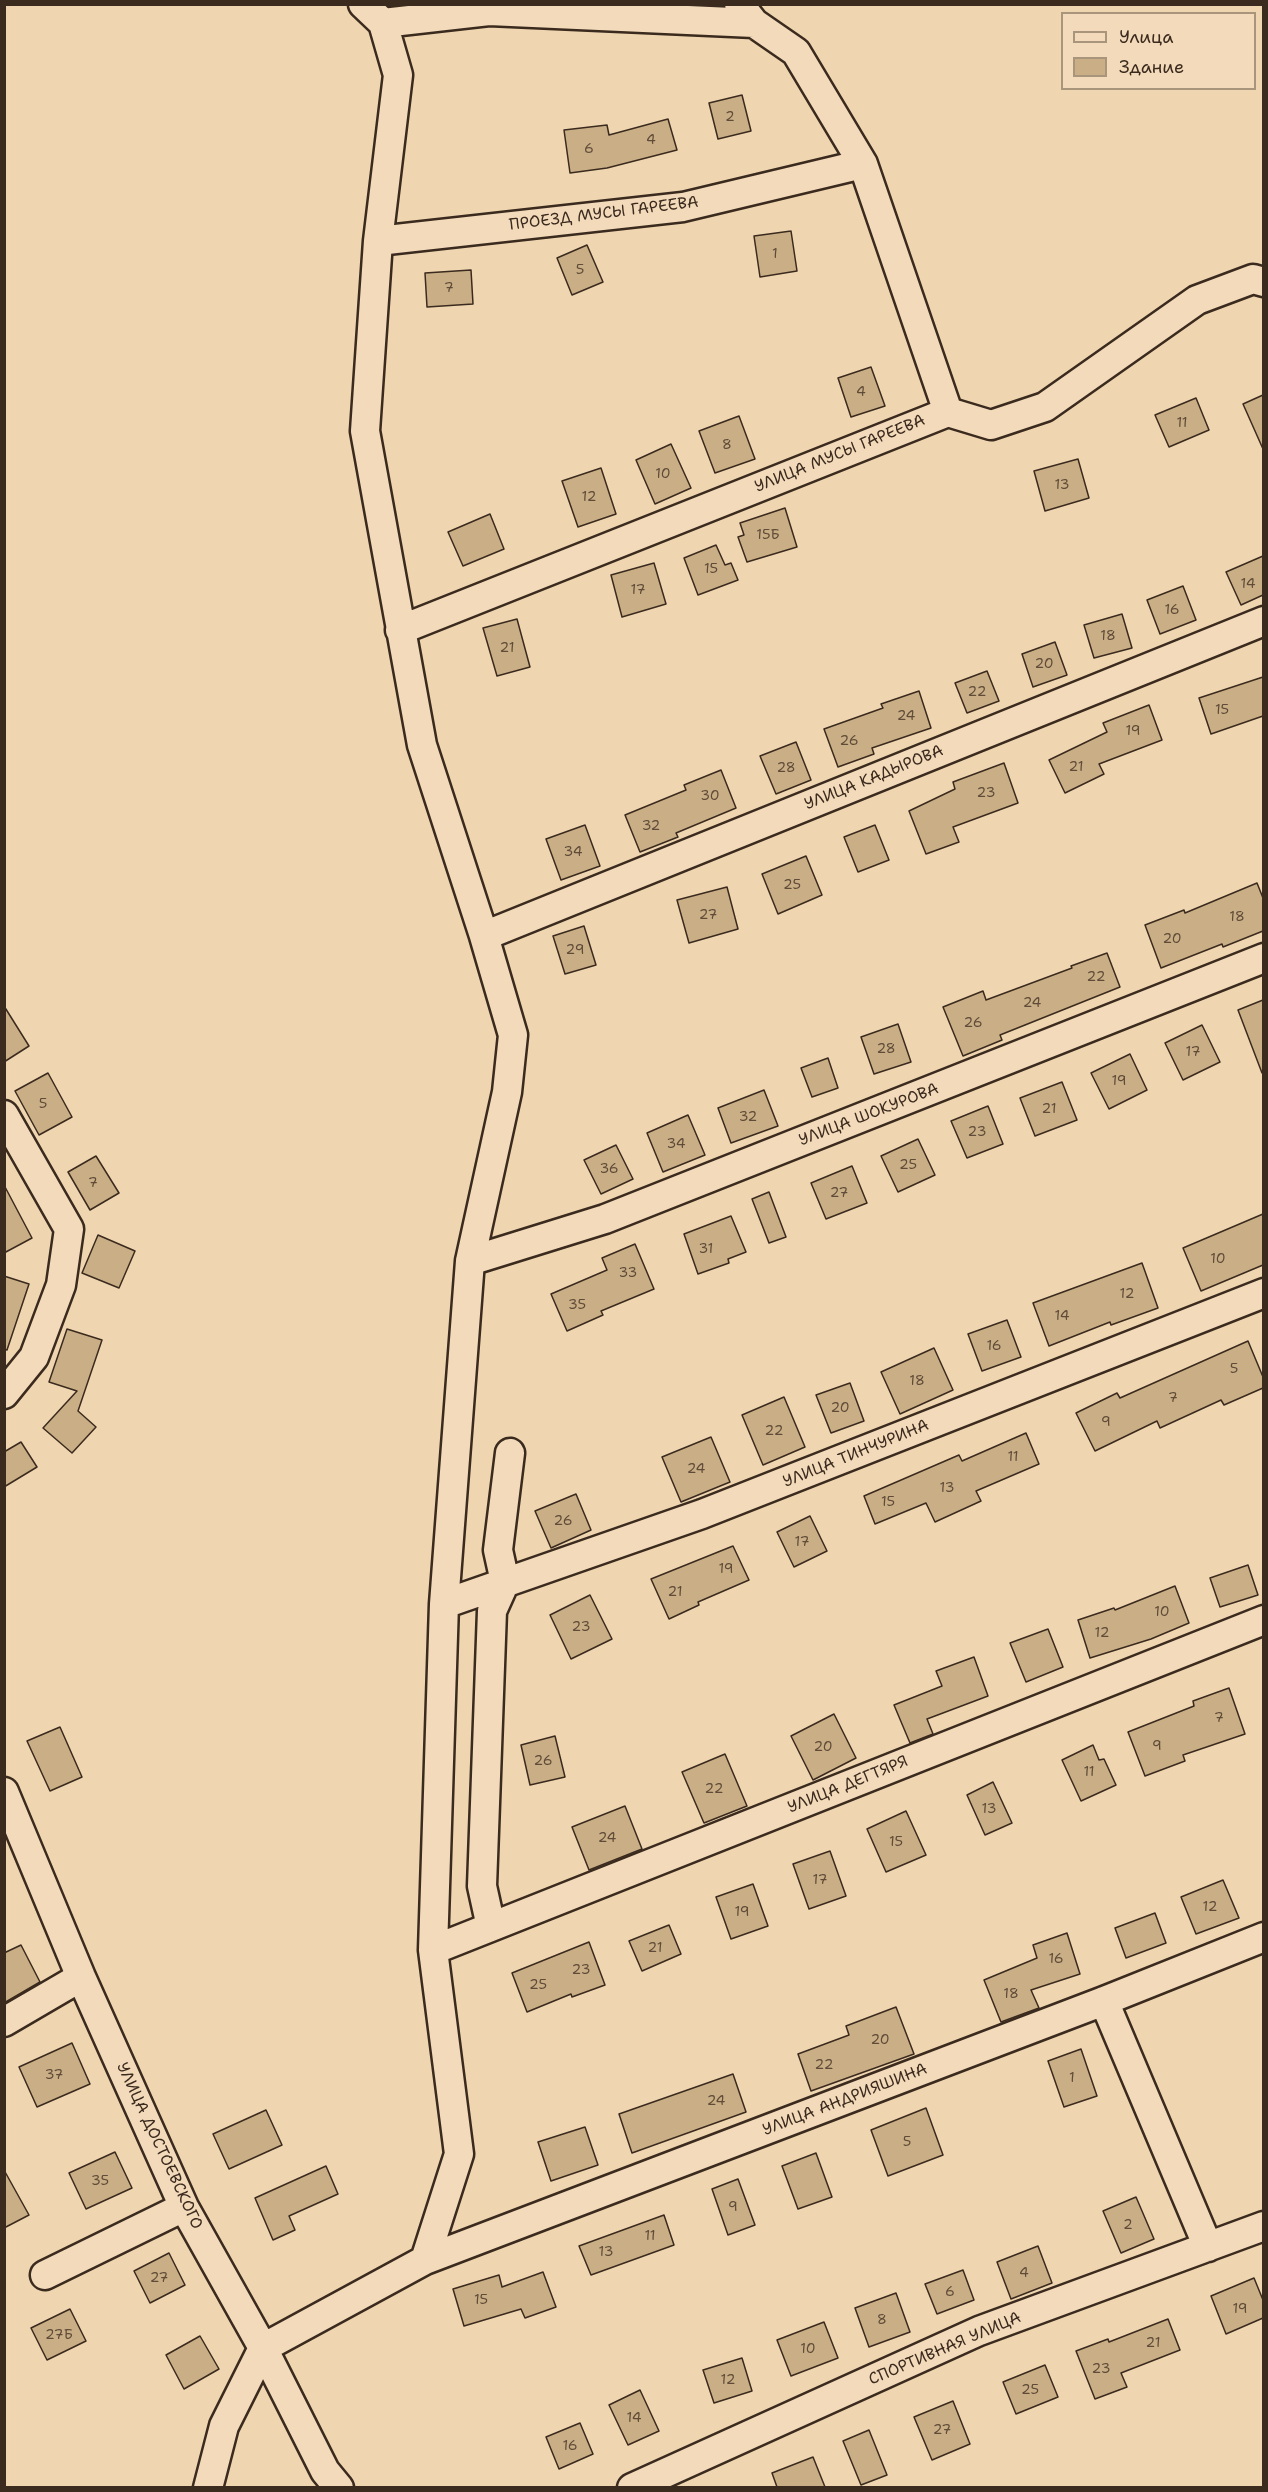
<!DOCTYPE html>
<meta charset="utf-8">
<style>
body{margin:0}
#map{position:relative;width:1268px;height:2492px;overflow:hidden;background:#efd6b1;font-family:"Shantell Sans",sans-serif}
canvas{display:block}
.frame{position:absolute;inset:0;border:6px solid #3b2a1e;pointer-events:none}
.legend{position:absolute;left:1061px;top:12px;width:195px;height:78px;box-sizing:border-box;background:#f2daba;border:2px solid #a9947c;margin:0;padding:8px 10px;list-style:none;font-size:18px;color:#3b2a1e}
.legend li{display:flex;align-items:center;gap:12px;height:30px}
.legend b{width:30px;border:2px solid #a9947c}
</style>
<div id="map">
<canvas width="1268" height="2492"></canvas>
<div class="frame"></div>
<ul class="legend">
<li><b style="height:8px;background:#f2daba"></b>Улица</li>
<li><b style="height:16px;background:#caaf86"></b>Здание</li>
</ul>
</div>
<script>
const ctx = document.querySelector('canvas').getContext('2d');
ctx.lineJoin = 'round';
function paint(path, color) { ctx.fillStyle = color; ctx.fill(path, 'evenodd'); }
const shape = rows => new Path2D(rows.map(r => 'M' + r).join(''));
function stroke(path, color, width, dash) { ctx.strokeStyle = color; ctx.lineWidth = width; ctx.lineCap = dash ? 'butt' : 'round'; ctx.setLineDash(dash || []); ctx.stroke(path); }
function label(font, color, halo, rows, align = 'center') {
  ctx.font = font + ' "Shantell Sans",sans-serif'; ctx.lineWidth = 4.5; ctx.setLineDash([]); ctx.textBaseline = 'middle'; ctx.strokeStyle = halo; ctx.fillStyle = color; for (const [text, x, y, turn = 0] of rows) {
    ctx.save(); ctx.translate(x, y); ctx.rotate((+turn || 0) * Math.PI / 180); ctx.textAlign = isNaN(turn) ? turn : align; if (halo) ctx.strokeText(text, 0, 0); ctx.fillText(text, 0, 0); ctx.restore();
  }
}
const building = shape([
 [742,95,751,131,718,139,709,103,742,95],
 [668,119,677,150,607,168,570,173,564,130,607,125,609,135,668,119],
 [791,231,797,271,760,277,754,236,791,231],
 [587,245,603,282,572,295,557,258,587,245],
 [471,270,473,304,427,307,425,273,471,270],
 [871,367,885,406,851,417,838,378,871,367],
 [1263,395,1263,449,1243,404,1263,395],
 [1196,398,1209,430,1169,447,1155,415,1196,398],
 [739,416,755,459,715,473,699,431,739,416],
 [671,444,691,488,655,504,636,460,671,444],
 [1078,459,1089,498,1045,511,1034,471,1078,459],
 [601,468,616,514,578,527,562,481,601,468],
 [785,508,797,547,747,562,738,537,744,535,740,523,785,508],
 [490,514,504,549,463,566,448,532,490,514],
 [716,545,725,565,731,563,738,580,698,595,684,558,716,545],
 [1263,556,1263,595,1241,605,1226,572,1263,556],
 [654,563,666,604,622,617,611,575,654,563],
 [1183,586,1196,620,1160,634,1147,600,1183,586],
 [1122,614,1132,648,1094,658,1084,625,1122,614],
 [517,619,530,667,497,676,483,628,517,619],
 [1055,642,1067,675,1033,687,1022,654,1055,642],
 [987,671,999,701,967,713,955,683,987,671],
 [1263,677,1263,716,1211,734,1199,698,1263,677],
 [919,691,931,728,872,748,874,754,838,767,824,729,883,708,881,704,919,691],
 [1149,705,1162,740,1099,764,1104,774,1065,793,1049,760,1107,732,1103,723,1149,705],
 [796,742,811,780,776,794,760,756,796,742],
 [1004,763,1018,803,953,827,959,842,926,854,909,811,955,789,953,782,1004,763],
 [721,770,736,808,676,833,678,837,640,852,625,815,686,790,684,785,721,770],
 [585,825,600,866,561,880,546,839,585,825],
 [875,825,889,860,858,872,844,837,875,825],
 [806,856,822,895,778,914,762,874,806,856],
 [1257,883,1263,898,1263,931,1223,947,1222,944,1161,968,1145,925,1184,910,1185,913,1257,883],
 [727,887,738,929,689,943,677,900,727,887],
 [584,926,596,965,565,974,553,936,584,926],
 [1107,953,1120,987,1000,1035,1002,1040,963,1056,943,1007,983,991,986,1000,1072,968,1071,966,1107,953],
 [1263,1000,1263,1073,1262,1073,1238,1010,1263,1000],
 [4,1006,29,1046,4,1062,4,1006],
 [898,1024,911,1062,874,1074,861,1037,898,1024],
 [1202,1025,1220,1062,1183,1080,1165,1043,1202,1025],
 [1130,1054,1147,1090,1109,1109,1091,1073,1130,1054],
 [828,1058,838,1088,812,1097,801,1068,828,1058],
 [48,1073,72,1117,39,1135,15,1091,48,1073],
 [1062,1082,1077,1120,1035,1136,1020,1098,1062,1082],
 [764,1090,778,1126,731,1143,718,1108,764,1090],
 [988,1106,1003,1144,967,1158,951,1121,988,1106],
 [688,1115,705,1155,663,1172,647,1133,688,1115],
 [918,1139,935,1175,898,1192,881,1156,918,1139],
 [616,1145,633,1179,601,1194,584,1160,616,1145],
 [96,1156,119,1193,90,1210,68,1172,96,1156],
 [852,1166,867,1203,826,1219,811,1183,852,1166],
 [4,1185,32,1238,4,1253,4,1185],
 [769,1192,786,1237,769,1243,752,1199,769,1192],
 [1263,1214,1263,1265,1201,1291,1183,1248,1263,1214],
 [731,1216,746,1252,728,1259,729,1263,698,1274,684,1234,731,1216],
 [98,1235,135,1251,119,1288,82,1273,98,1235],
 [635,1244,654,1289,601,1311,603,1315,567,1331,551,1294,607,1270,602,1258,635,1244],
 [1142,1263,1158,1308,1111,1325,1110,1322,1049,1346,1033,1303,1142,1263],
 [4,1276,29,1284,7,1350,4,1349,4,1276],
 [1007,1320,1021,1357,982,1371,968,1334,1007,1320],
 [67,1329,102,1340,78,1411,96,1427,72,1453,43,1428,77,1391,49,1382,67,1329],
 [1248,1341,1263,1377,1263,1388,1224,1405,1221,1400,1160,1428,1157,1421,1095,1451,1076,1413,1117,1393,1120,1398,1248,1341],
 [934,1348,953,1390,900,1414,881,1372,934,1348],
 [850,1383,864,1421,831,1433,816,1395,850,1383],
 [784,1397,805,1447,763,1465,742,1415,784,1397],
 [1026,1433,1039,1464,976,1491,981,1501,935,1522,926,1503,875,1524,864,1496,959,1455,962,1461,1026,1433],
 [711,1437,730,1482,681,1502,662,1457,711,1437],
 [21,1442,37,1467,4,1487,4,1452,21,1442],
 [576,1494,591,1530,551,1548,535,1511,576,1494],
 [810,1516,827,1551,794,1567,777,1532,810,1516],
 [733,1546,749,1580,698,1602,699,1605,669,1619,651,1579,733,1546],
 [1248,1565,1258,1595,1220,1607,1210,1578,1248,1565],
 [1175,1586,1189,1623,1151,1639,1090,1658,1078,1620,1114,1608,1115,1610,1175,1586],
 [590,1595,612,1639,571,1659,550,1615,590,1595],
 [1048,1629,1063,1667,1026,1682,1010,1643,1048,1629],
 [974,1657,988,1696,927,1719,933,1734,910,1743,894,1705,942,1686,936,1671,974,1657],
 [1229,1688,1245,1734,1183,1755,1185,1761,1145,1776,1128,1732,1194,1706,1193,1701,1229,1688],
 [834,1714,856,1758,813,1780,791,1736,834,1714],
 [60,1727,82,1777,50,1791,27,1741,60,1727],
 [555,1736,565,1777,530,1785,521,1745,555,1736],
 [1093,1745,1099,1760,1104,1759,1116,1785,1081,1801,1062,1760,1093,1745],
 [725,1754,747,1806,704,1823,682,1772,725,1754],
 [993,1782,1012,1823,985,1835,967,1795,993,1782],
 [625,1806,642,1849,589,1870,572,1827,625,1806],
 [906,1811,926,1855,886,1872,867,1829,906,1811],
 [830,1851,846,1896,809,1909,793,1864,830,1851],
 [1223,1880,1239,1918,1196,1934,1181,1897,1223,1880],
 [753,1884,768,1926,731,1939,716,1897,753,1884],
 [1155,1913,1166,1943,1126,1958,1115,1928,1155,1913],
 [669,1925,681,1954,642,1971,629,1941,669,1925],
 [1067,1933,1080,1974,1031,1990,1039,2008,1001,2022,984,1980,1037,1958,1033,1945,1067,1933],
 [589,1942,605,1985,572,1997,571,1994,527,2012,512,1973,589,1942],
 [21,1945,40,1982,4,2003,4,1953,21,1945],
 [896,2007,914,2054,811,2091,798,2054,849,2035,846,2026,896,2007],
 [72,2043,90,2084,37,2107,19,2067,72,2043],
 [1081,2049,1097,2096,1064,2107,1048,2061,1081,2049],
 [733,2074,746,2112,632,2153,619,2114,733,2074],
 [926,2108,943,2155,888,2176,871,2130,926,2108],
 [266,2110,282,2145,229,2169,213,2134,266,2110],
 [585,2127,598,2165,551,2181,538,2142,585,2127],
 [115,2152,132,2188,86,2209,69,2173,115,2152],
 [816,2153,832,2197,798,2209,782,2166,816,2153],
 [326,2166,338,2194,289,2216,295,2230,273,2240,255,2198,326,2166],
 [4,2170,29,2215,4,2228,4,2170],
 [738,2179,755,2225,728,2235,712,2189,738,2179],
 [1136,2197,1154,2239,1121,2253,1103,2211,1136,2197],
 [664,2215,674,2245,591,2275,579,2246,664,2215],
 [1038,2246,1052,2283,1011,2299,997,2262,1038,2246],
 [169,2253,185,2285,150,2303,134,2271,169,2253],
 [963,2270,974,2300,937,2314,925,2284,963,2270],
 [543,2272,556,2307,525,2318,521,2309,464,2326,453,2289,499,2275,502,2287,543,2272],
 [1254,2278,1263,2300,1263,2318,1226,2334,1211,2296,1254,2278],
 [896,2293,910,2332,869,2347,855,2308,896,2293],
 [70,2309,86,2341,47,2360,31,2328,70,2309],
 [1168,2319,1180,2350,1121,2373,1127,2387,1095,2399,1076,2351,1108,2339,1109,2342,1168,2319],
 [824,2322,838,2358,791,2376,777,2340,824,2322],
 [200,2336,219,2369,184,2389,166,2355,200,2336],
 [742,2358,752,2391,714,2403,703,2370,742,2358],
 [1045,2365,1058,2397,1016,2414,1003,2382,1045,2365],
 [640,2390,659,2431,628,2445,609,2405,640,2390],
 [953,2401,970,2444,932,2460,914,2417,953,2401],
 [580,2423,593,2454,559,2469,546,2437,580,2423],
 [869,2430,887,2475,861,2485,843,2441,869,2430],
 [813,2457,825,2487,777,2487,772,2473,813,2457]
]);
paint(building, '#caaf86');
stroke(building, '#3b2a1e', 1.5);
const minor = shape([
 [363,4,383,23,398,75,378,241,365,431,422,745,484,936,513,1035,507,1092,470,1261,444,1604,433,1950,459,2154,425,2260],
 [739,4,754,23,796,52,863,164,948,412],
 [383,23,489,11,754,23],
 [378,241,683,207,863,164],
 [400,630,948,412,991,425,1045,407,1197,300,1253,279,1264,282],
 [484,936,1264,621],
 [4,1115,69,1229,61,1285,34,1357,4,1394],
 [470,1261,605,1219,1264,958],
 [444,1604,702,1514,1264,1293],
 [4,1792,81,1977,184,2207,263,2348,325,2471,339,2488],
 [491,1927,482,1886,492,1611,505,1582,498,1550,510,1453],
 [433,1950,1264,1620],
 [1104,2001,1208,2247],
 [4,2022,81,1977],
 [45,2275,184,2207],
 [208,2488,224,2426,263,2348,425,2260,1104,2001,1264,1937],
 [632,2488,979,2331,1264,2226]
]);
stroke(minor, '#3b2a1e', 33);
stroke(minor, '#f2daba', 28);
label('14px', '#5f4b38', null, [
 ["2",730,117],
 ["4",651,140],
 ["6",589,149],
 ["1",775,254],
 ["5",580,270],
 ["7",449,288],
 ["4",861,392],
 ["11",1182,423],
 ["8",727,445],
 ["10",663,474],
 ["13",1062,485],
 ["12",589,497],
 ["15Б",768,535],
 ["15",711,569],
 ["14",1248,584],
 ["17",638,590],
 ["16",1172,610],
 ["18",1108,636],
 ["21",507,648],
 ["20",1044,664],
 ["22",977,692],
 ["15",1222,710],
 ["24",906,716],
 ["19",1133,731],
 ["26",849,741],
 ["21",1076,767],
 ["28",786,768],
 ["23",986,793],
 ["30",710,796],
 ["32",651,826],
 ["34",573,852],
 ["25",792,885],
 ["27",708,915],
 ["18",1237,917],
 ["20",1172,939],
 ["29",575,950],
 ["22",1096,977],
 ["24",1032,1003],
 ["26",973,1023],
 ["28",886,1049],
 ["17",1193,1052],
 ["19",1119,1081],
 ["5",43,1104],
 ["21",1049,1109],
 ["32",748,1117],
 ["23",977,1132],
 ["34",676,1144],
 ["25",908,1165],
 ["36",609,1169],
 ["7",93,1183],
 ["27",839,1193],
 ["31",706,1249],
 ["10",1218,1259],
 ["33",628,1273],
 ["12",1127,1294],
 ["35",577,1305],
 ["14",1062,1316],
 ["16",994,1346],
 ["5",1234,1369],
 ["18",917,1381],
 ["7",1173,1398],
 ["20",840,1408],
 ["9",1106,1422],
 ["22",774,1431],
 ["11",1013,1457],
 ["24",696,1469],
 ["13",947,1488],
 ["15",888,1502],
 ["26",563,1521],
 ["17",802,1542],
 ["19",726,1569],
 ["21",675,1592],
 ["10",1162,1612],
 ["23",581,1627],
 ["12",1102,1633],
 ["7",1219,1718],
 ["9",1157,1746],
 ["20",823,1747],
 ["26",543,1761],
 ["11",1089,1772],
 ["22",714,1789],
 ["13",989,1809],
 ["24",607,1838],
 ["15",896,1842],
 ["17",820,1880],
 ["12",1210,1907],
 ["19",742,1912],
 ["21",655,1948],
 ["16",1056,1959],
 ["23",581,1970],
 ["25",538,1985],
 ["18",1011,1994],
 ["20",880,2040],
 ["22",824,2065],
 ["37",54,2075],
 ["1",1072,2078],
 ["24",716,2101],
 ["5",907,2142],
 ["35",100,2181],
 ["9",733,2207],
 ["2",1128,2225],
 ["11",650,2236],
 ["13",606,2252],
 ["4",1024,2273],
 ["27",159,2278],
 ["6",950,2292],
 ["15",481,2300],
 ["19",1240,2309],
 ["8",882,2320],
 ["27Б",59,2335],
 ["21",1153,2343],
 ["10",808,2349],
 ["23",1101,2369],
 ["12",728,2380],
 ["25",1030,2390],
 ["14",634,2418],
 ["27",942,2430],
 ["16",570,2446]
]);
label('16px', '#3b2a1e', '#f2daba', [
 ["ПРОЕЗД МУСЫ ГАРЕЕВА",604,214,-7],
 ["УЛИЦА МУСЫ ГАРЕЕВА",840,454,-22],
 ["УЛИЦА КАДЫРОВА",874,778,-22],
 ["УЛИЦА ШОКУРОВА",869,1115,-21],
 ["УЛИЦА ТИНЧУРИНА",856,1454,-22],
 ["УЛИЦА ДЕГТЯРЯ",848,1785,-22],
 ["УЛИЦА АНДРИЯШИНА",845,2100,-21],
 ["УЛИЦА ДОСТОЕВСКОГО",159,2146,65],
 ["СПОРТИВНАЯ УЛИЦА",945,2349,-23]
]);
</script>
